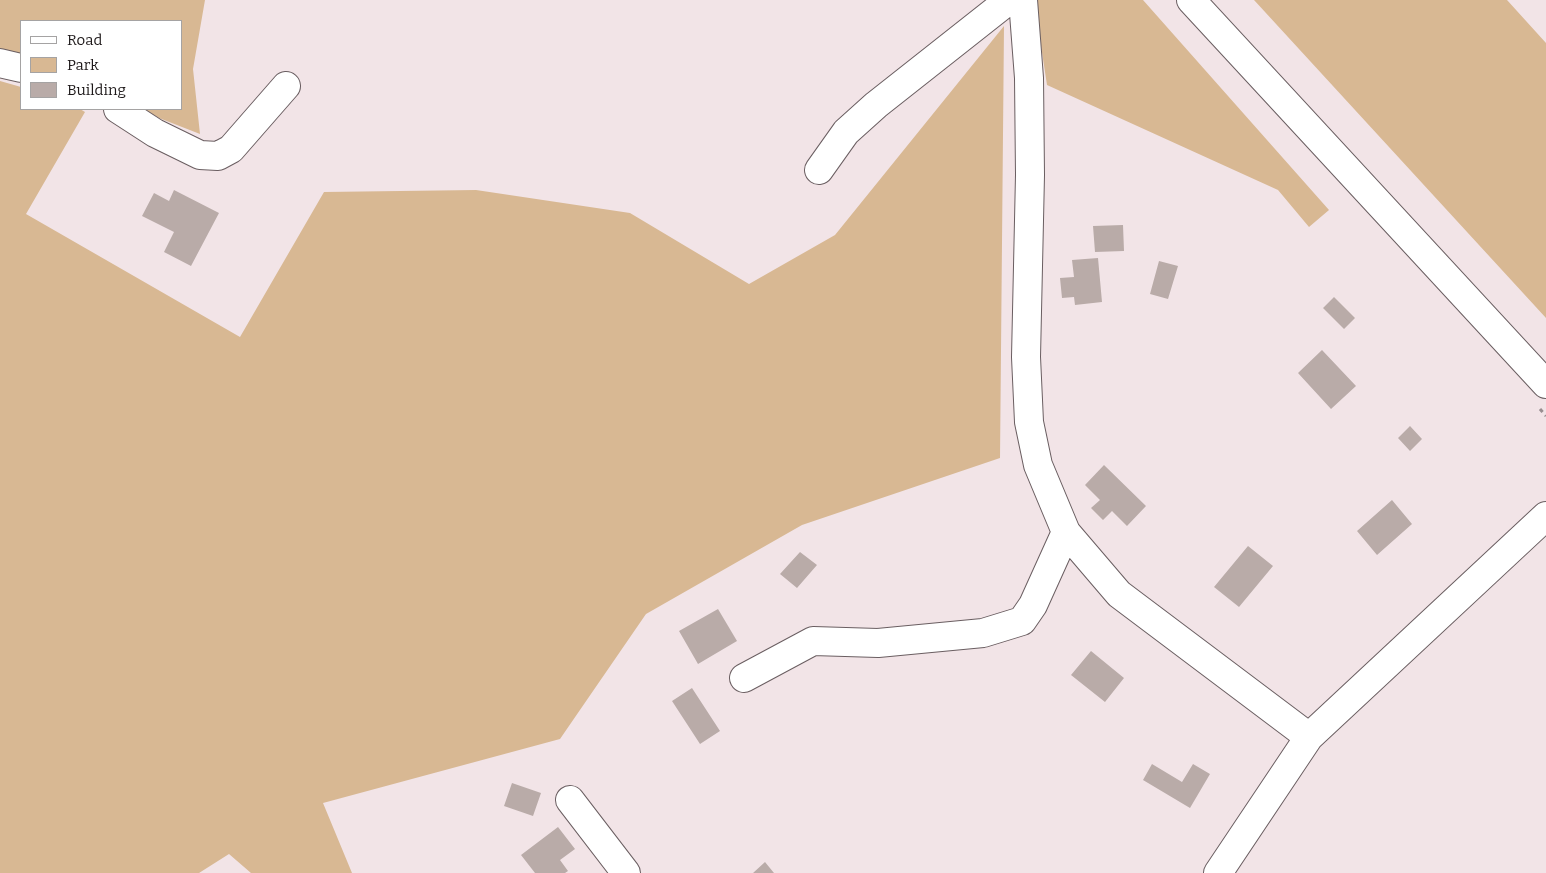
<!DOCTYPE html>
<style>
body{margin:0}
#map{position:relative;width:1546px;height:873px;overflow:hidden;background:#f2e4e7;font-family:Bitter,serif}
canvas{display:block}
.legend{position:absolute;left:20px;top:20px;width:162px;height:90px;box-sizing:border-box;background:#fff;border:1px solid #a5a3a3;margin:0;padding:6px 9px;list-style:none;font-size:15px;color:#1d1819}
.legend li{display:flex;align-items:center;gap:10px;height:25px}
.legend b{width:25px;border:1px solid #a5a3a3}
</style>
<div id="map">
<canvas width="1546" height="873"></canvas>
<ul class="legend">
<li><b style="height:6px;background:#fff"></b>Road</li>
<li><b style="height:14px;background:#d8b893"></b>Park</li>
<li><b style="height:14px;background:#b9aba8"></b>Building</li>
</ul>
</div>
<script>
const ctx = document.querySelector('canvas').getContext('2d');
ctx.lineJoin = 'round';
function paint(path, color) { ctx.fillStyle = color; ctx.fill(path, 'evenodd'); }
const shape = rows => new Path2D(rows.map(r => 'M' + r).join(''));
function stroke(path, color, width, dash) { ctx.strokeStyle = color; ctx.lineWidth = width; ctx.lineCap = dash ? 'butt' : 'round'; ctx.setLineDash(dash || []); ctx.stroke(path); }
paint(shape([
 [0,0,205,0,193,69,200,134,159,118,143,109,181,109,181,21,21,21,21,55,0,49],
 [1034,0,1143,0,1329,210,1309,227,1278,190,1047,85],
 [1254,0,1507,0,1546,43,1546,318],
 [1004,26,1000,458,802,525,646,614,560,739,323,803,352,873,251,873,229,854,199,873,0,873,0,81,21,87,21,109,80,109,85,112,26,214,240,337,324,192,476,190,630,213,749,284,835,235]
]), '#d8b893');
paint(shape([
 [174,190,219,213,191,266,164,252,174,232,142,216,154,193,169,201],
 [1123,225,1124,251,1095,252,1093,226],
 [1098,258,1102,302,1075,305,1074,297,1062,298,1060,278,1074,277,1072,260],
 [1159,261,1178,266,1168,299,1150,294],
 [1334,297,1355,318,1344,329,1323,308],
 [1322,350,1356,386,1331,409,1298,373],
 [1410,426,1422,439,1410,451,1398,438],
 [1104,465,1146,506,1127,526,1112,511,1103,520,1091,508,1100,500,1085,485],
 [1392,500,1412,524,1377,555,1357,531],
 [1248,546,1273,566,1239,607,1214,587],
 [800,552,817,565,797,588,780,574],
 [718,609,737,641,698,664,679,631],
 [1091,651,1124,678,1105,702,1071,675],
 [692,688,720,731,700,744,672,701],
 [1152,764,1182,782,1193,764,1210,774,1190,808,1143,780],
 [512,783,541,793,533,816,504,806],
 [558,827,575,849,560,860,568,871,565,873,535,873,521,855],
 [765,862,774,873,753,873]
]), '#b9aba8');
const minor = shape([
 [1023,0,1029,78,1030,175,1026,357,1029,422,1038,465,1066,532,1119,594,1309,737],
 [0,63,21,68],
 [118,109,155,133,200,155,218,156,231,149,286,86],
 [819,170,846,132,876,105,1009,0],
 [744,678,813,641,878,643,983,633,1022,621,1033,605,1066,532],
 [570,800,626,873],
 [1218,873,1309,737,1546,516]
]);
const major = shape([
 [1191,0,1546,384]
]);
stroke(minor, '#6a5e61', 30);
stroke(major, '#6a5e61', 30);
stroke(shape([
 [1540,409,1546,416]
]), '#988e90', 3, [4, 4]);
stroke(minor, '#fff', 28);
stroke(major, '#fff', 28);
</script>
